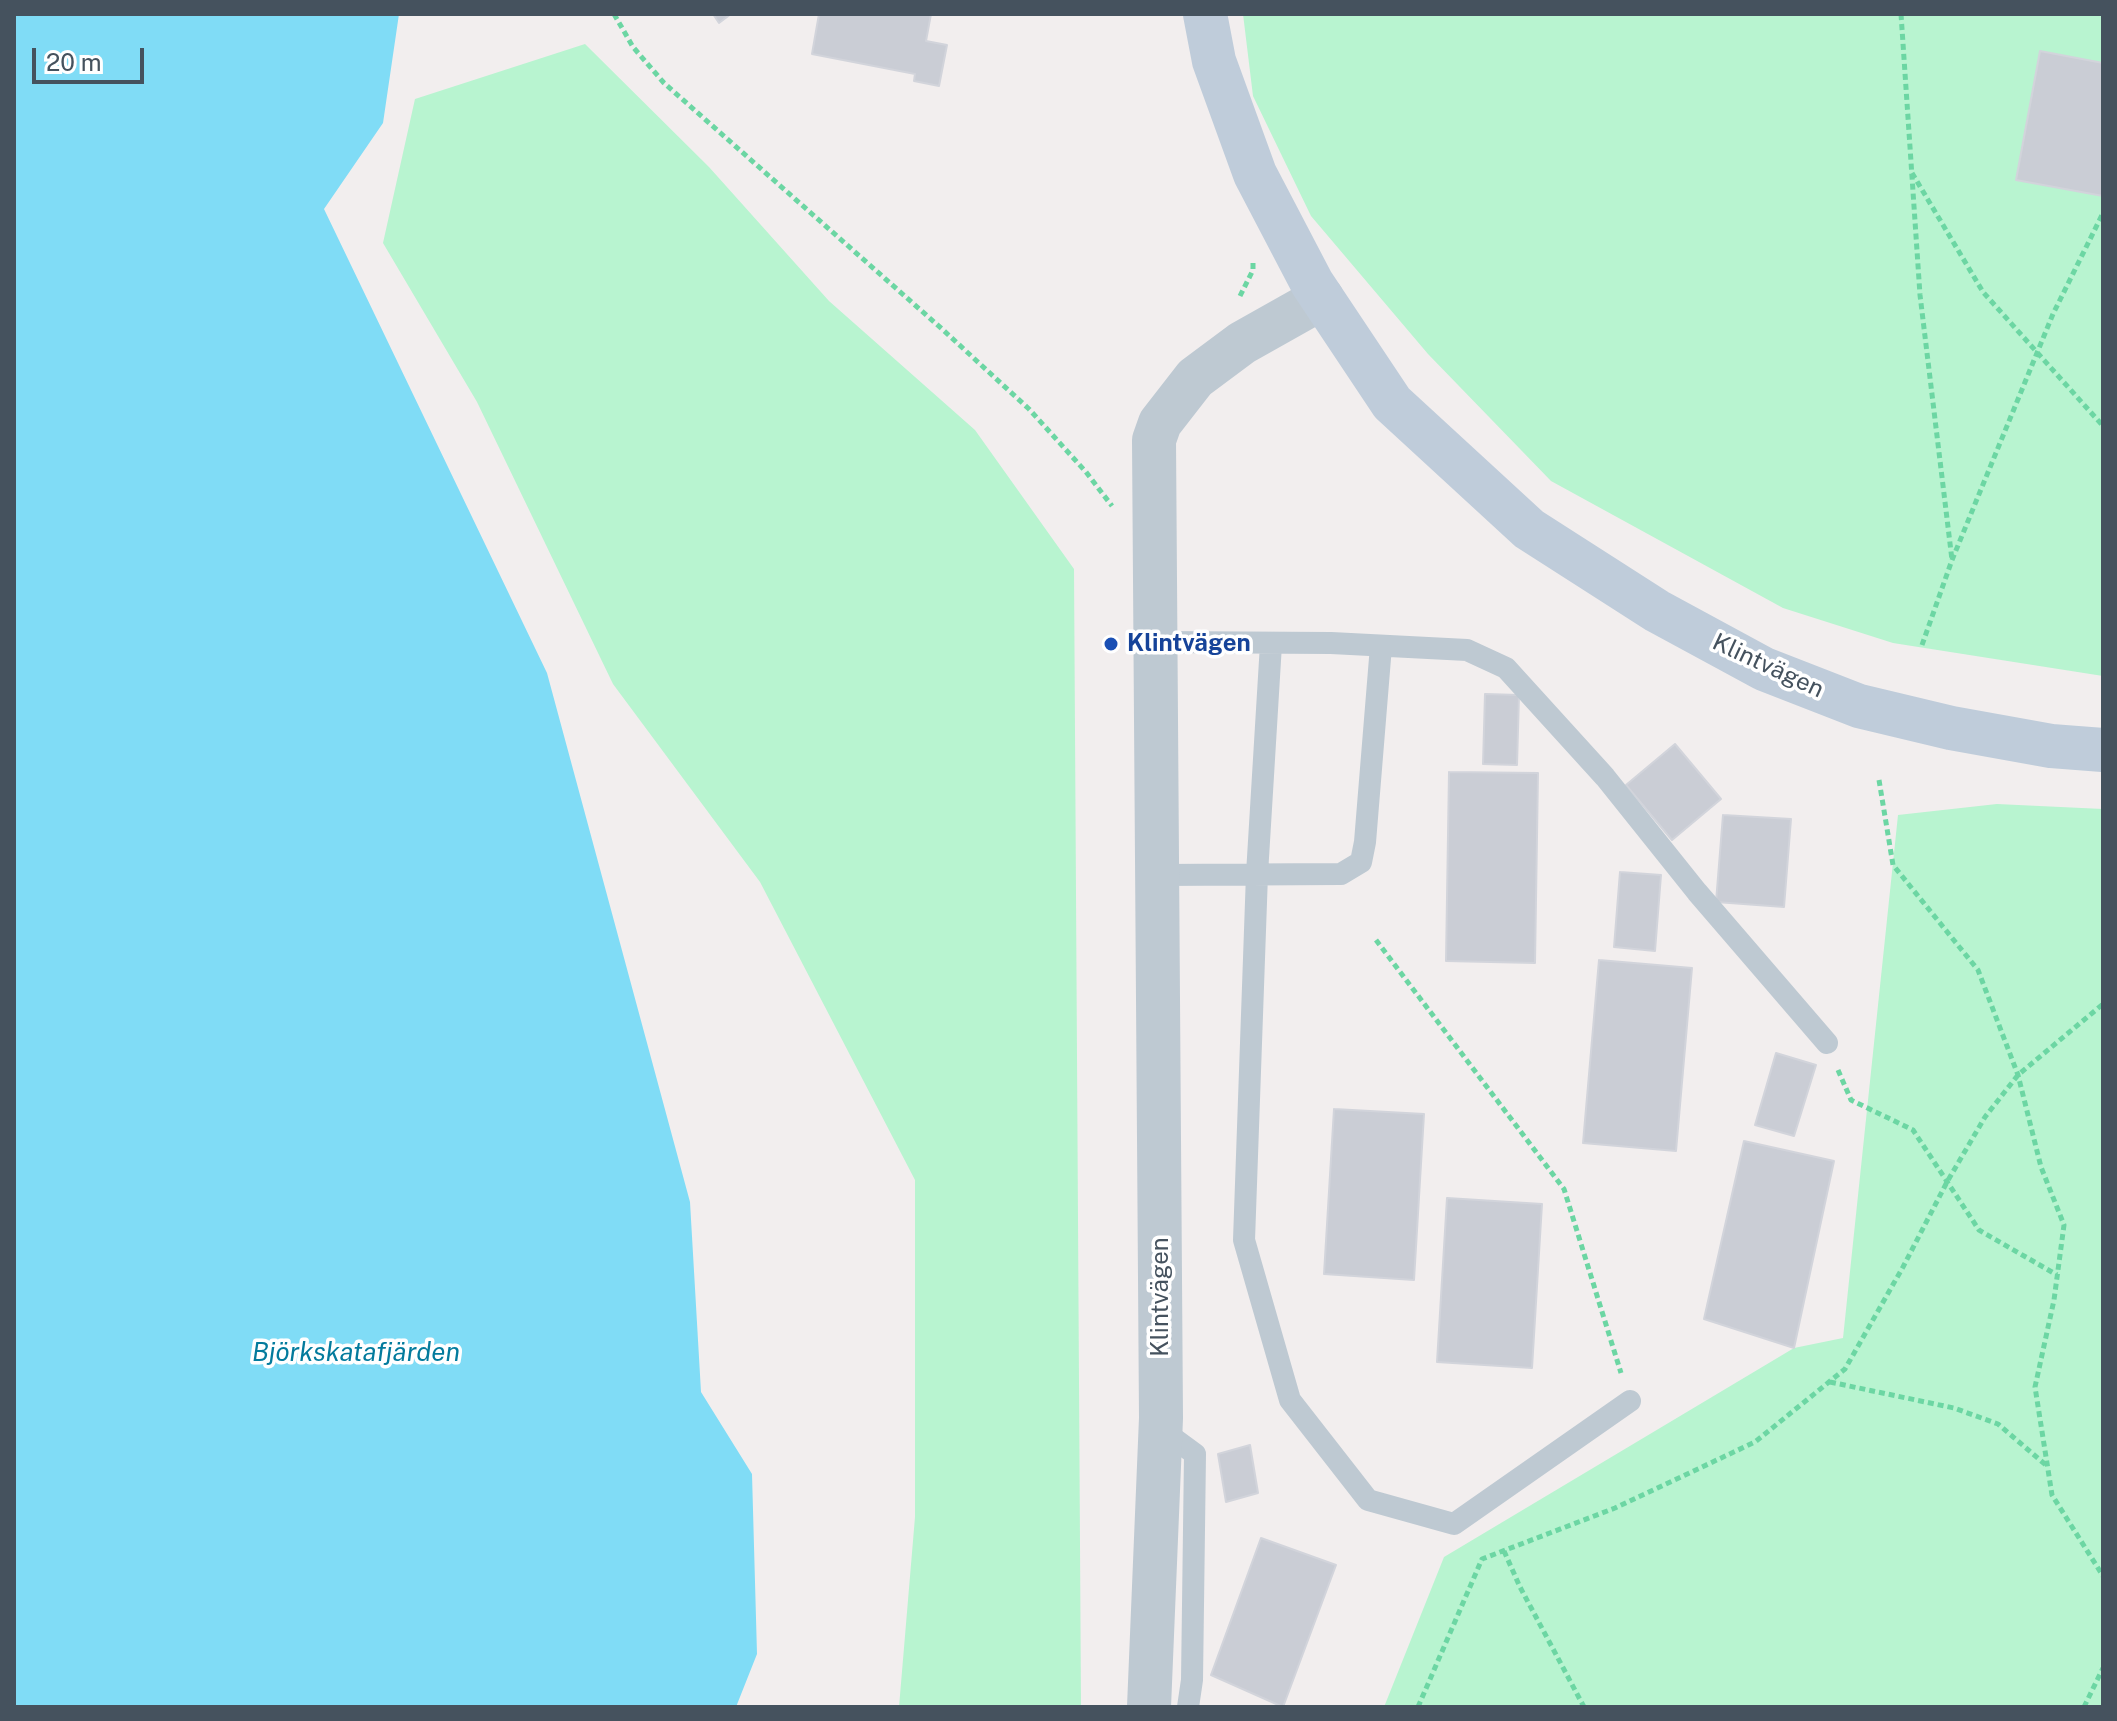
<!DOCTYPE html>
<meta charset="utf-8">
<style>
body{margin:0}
#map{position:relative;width:2117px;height:1721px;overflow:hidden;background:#f2eeee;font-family:"Public Sans",sans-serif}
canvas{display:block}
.frame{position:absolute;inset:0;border:16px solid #45525e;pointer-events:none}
.scale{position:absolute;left:32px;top:48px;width:112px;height:36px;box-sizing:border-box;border:4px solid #45525e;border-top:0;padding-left:10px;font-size:24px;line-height:28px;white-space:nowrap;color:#45525e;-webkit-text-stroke:6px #fff;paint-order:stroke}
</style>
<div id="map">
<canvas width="2117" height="1721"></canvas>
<div class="frame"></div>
<div class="scale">20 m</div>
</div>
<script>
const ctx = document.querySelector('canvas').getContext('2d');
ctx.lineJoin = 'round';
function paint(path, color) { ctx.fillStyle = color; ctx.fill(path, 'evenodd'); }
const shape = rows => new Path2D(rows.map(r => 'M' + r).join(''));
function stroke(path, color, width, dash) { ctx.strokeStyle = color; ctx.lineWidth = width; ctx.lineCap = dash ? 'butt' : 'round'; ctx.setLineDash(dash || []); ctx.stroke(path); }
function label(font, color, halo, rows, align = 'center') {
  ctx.font = font + ' "Public Sans",sans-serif'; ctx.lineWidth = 7; ctx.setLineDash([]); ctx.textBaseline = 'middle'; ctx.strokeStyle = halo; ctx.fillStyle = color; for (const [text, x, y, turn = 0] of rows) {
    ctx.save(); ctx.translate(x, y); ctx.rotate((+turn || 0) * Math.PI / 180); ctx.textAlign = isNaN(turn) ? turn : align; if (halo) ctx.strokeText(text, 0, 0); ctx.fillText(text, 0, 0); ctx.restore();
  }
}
paint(shape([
 [1243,14,2103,14,2103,676,1893,643,1783,608,1551,481,1428,354,1311,216,1253,96],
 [585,44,709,167,829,301,975,430,1074,569,1081,1707,899,1707,915,1517,915,1180,760,882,613,684,477,402,383,243,415,99],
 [1997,804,2103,809,2103,1707,1384,1707,1444,1557,1794,1348,1843,1338,1898,815]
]), '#b8f4d0');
paint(shape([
 [14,14,399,14,383,123,324,209,547,673,690,1202,701,1392,752,1474,757,1654,736,1707,14,1707]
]), '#80dcf6');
const building = shape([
 [713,14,731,14,719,23,713,14],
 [819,14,931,14,926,41,947,45,939,86,914,81,915,74,812,54,819,14],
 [2040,51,2103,63,2103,196,2016,180,2040,51],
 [1485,694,1519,695,1517,765,1483,764,1485,694],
 [1675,744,1721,799,1672,840,1626,785,1675,744],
 [1449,772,1538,773,1535,963,1446,961,1449,772],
 [1723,815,1791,819,1784,907,1716,902,1723,815],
 [1620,872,1661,875,1655,951,1614,947,1620,872],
 [1599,960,1692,968,1676,1151,1583,1143,1599,960],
 [1776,1053,1816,1065,1794,1136,1755,1125,1776,1053],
 [1334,1109,1424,1114,1414,1280,1324,1274,1334,1109],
 [1744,1141,1834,1161,1794,1348,1704,1319,1744,1141],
 [1447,1198,1542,1204,1532,1368,1437,1362,1447,1198],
 [1250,1445,1258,1493,1226,1502,1218,1454,1250,1445],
 [1261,1538,1336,1565,1283,1707,1211,1675,1261,1538]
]);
paint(building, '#cacdd5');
stroke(building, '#d2d4db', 2);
stroke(shape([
 [614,14,633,47,664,83,942,329,1029,409,1086,472,1112,506],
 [1901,14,1920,295,1952,560],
 [1912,173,1983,292,2103,426],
 [1240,296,1253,270,1253,261],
 [1922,645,1952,560,2053,314,2103,213],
 [1879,780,1893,865,1978,970,2018,1075,2041,1167,2064,1225,2054,1300,2035,1387,2052,1495,2103,1576],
 [1376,940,1564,1189,1621,1373],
 [1838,1070,1851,1100,1913,1130,1979,1230,2057,1275],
 [1830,1382,1954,1408,1998,1424,2047,1466],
 [1504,1551,1520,1587,1584,1707],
 [1418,1707,1482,1559,1615,1508,1755,1442,1845,1369,1903,1267,1947,1182,1985,1117,2018,1075,2103,1004],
 [2084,1707,2103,1668]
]), '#6cd6a3', 5, [6, 4]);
stroke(shape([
 [1156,642,1331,643,1467,650,1506,668,1605,777,1697,892,1827,1043],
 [1271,644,1257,874,1244,1240,1290,1400,1368,1500,1454,1524,1630,1401],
 [1159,875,1341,874,1361,862,1365,842,1381,646],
 [1161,1429,1195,1454,1192,1680,1188,1707]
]), '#bec9d2', 22);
stroke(shape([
 [1149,1707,1161,1418,1154,440,1160,423,1195,378,1242,343,1322,298]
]), '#bec9d2', 44);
stroke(shape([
 [1205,14,1214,61,1255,174,1312,283,1392,403,1529,529,1657,611,1764,669,1859,706,1951,728,2051,746,2103,750]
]), '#bfccda', 44);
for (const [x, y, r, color] of [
 [1111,644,8,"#1a4fb4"]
]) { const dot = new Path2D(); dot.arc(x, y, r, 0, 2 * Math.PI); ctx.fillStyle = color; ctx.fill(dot); stroke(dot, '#fff', 3); }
label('bold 24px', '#164399', '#fff', [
 ["Klintvägen",1127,644]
], 'left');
label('24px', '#45525e', '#fff', [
 ["Klintvägen",1768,666,25],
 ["Klintvägen",1161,1297,-90]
]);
label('italic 26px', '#037b9d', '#fff', [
 ["Björkskatafjärden",356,1353]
]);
</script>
